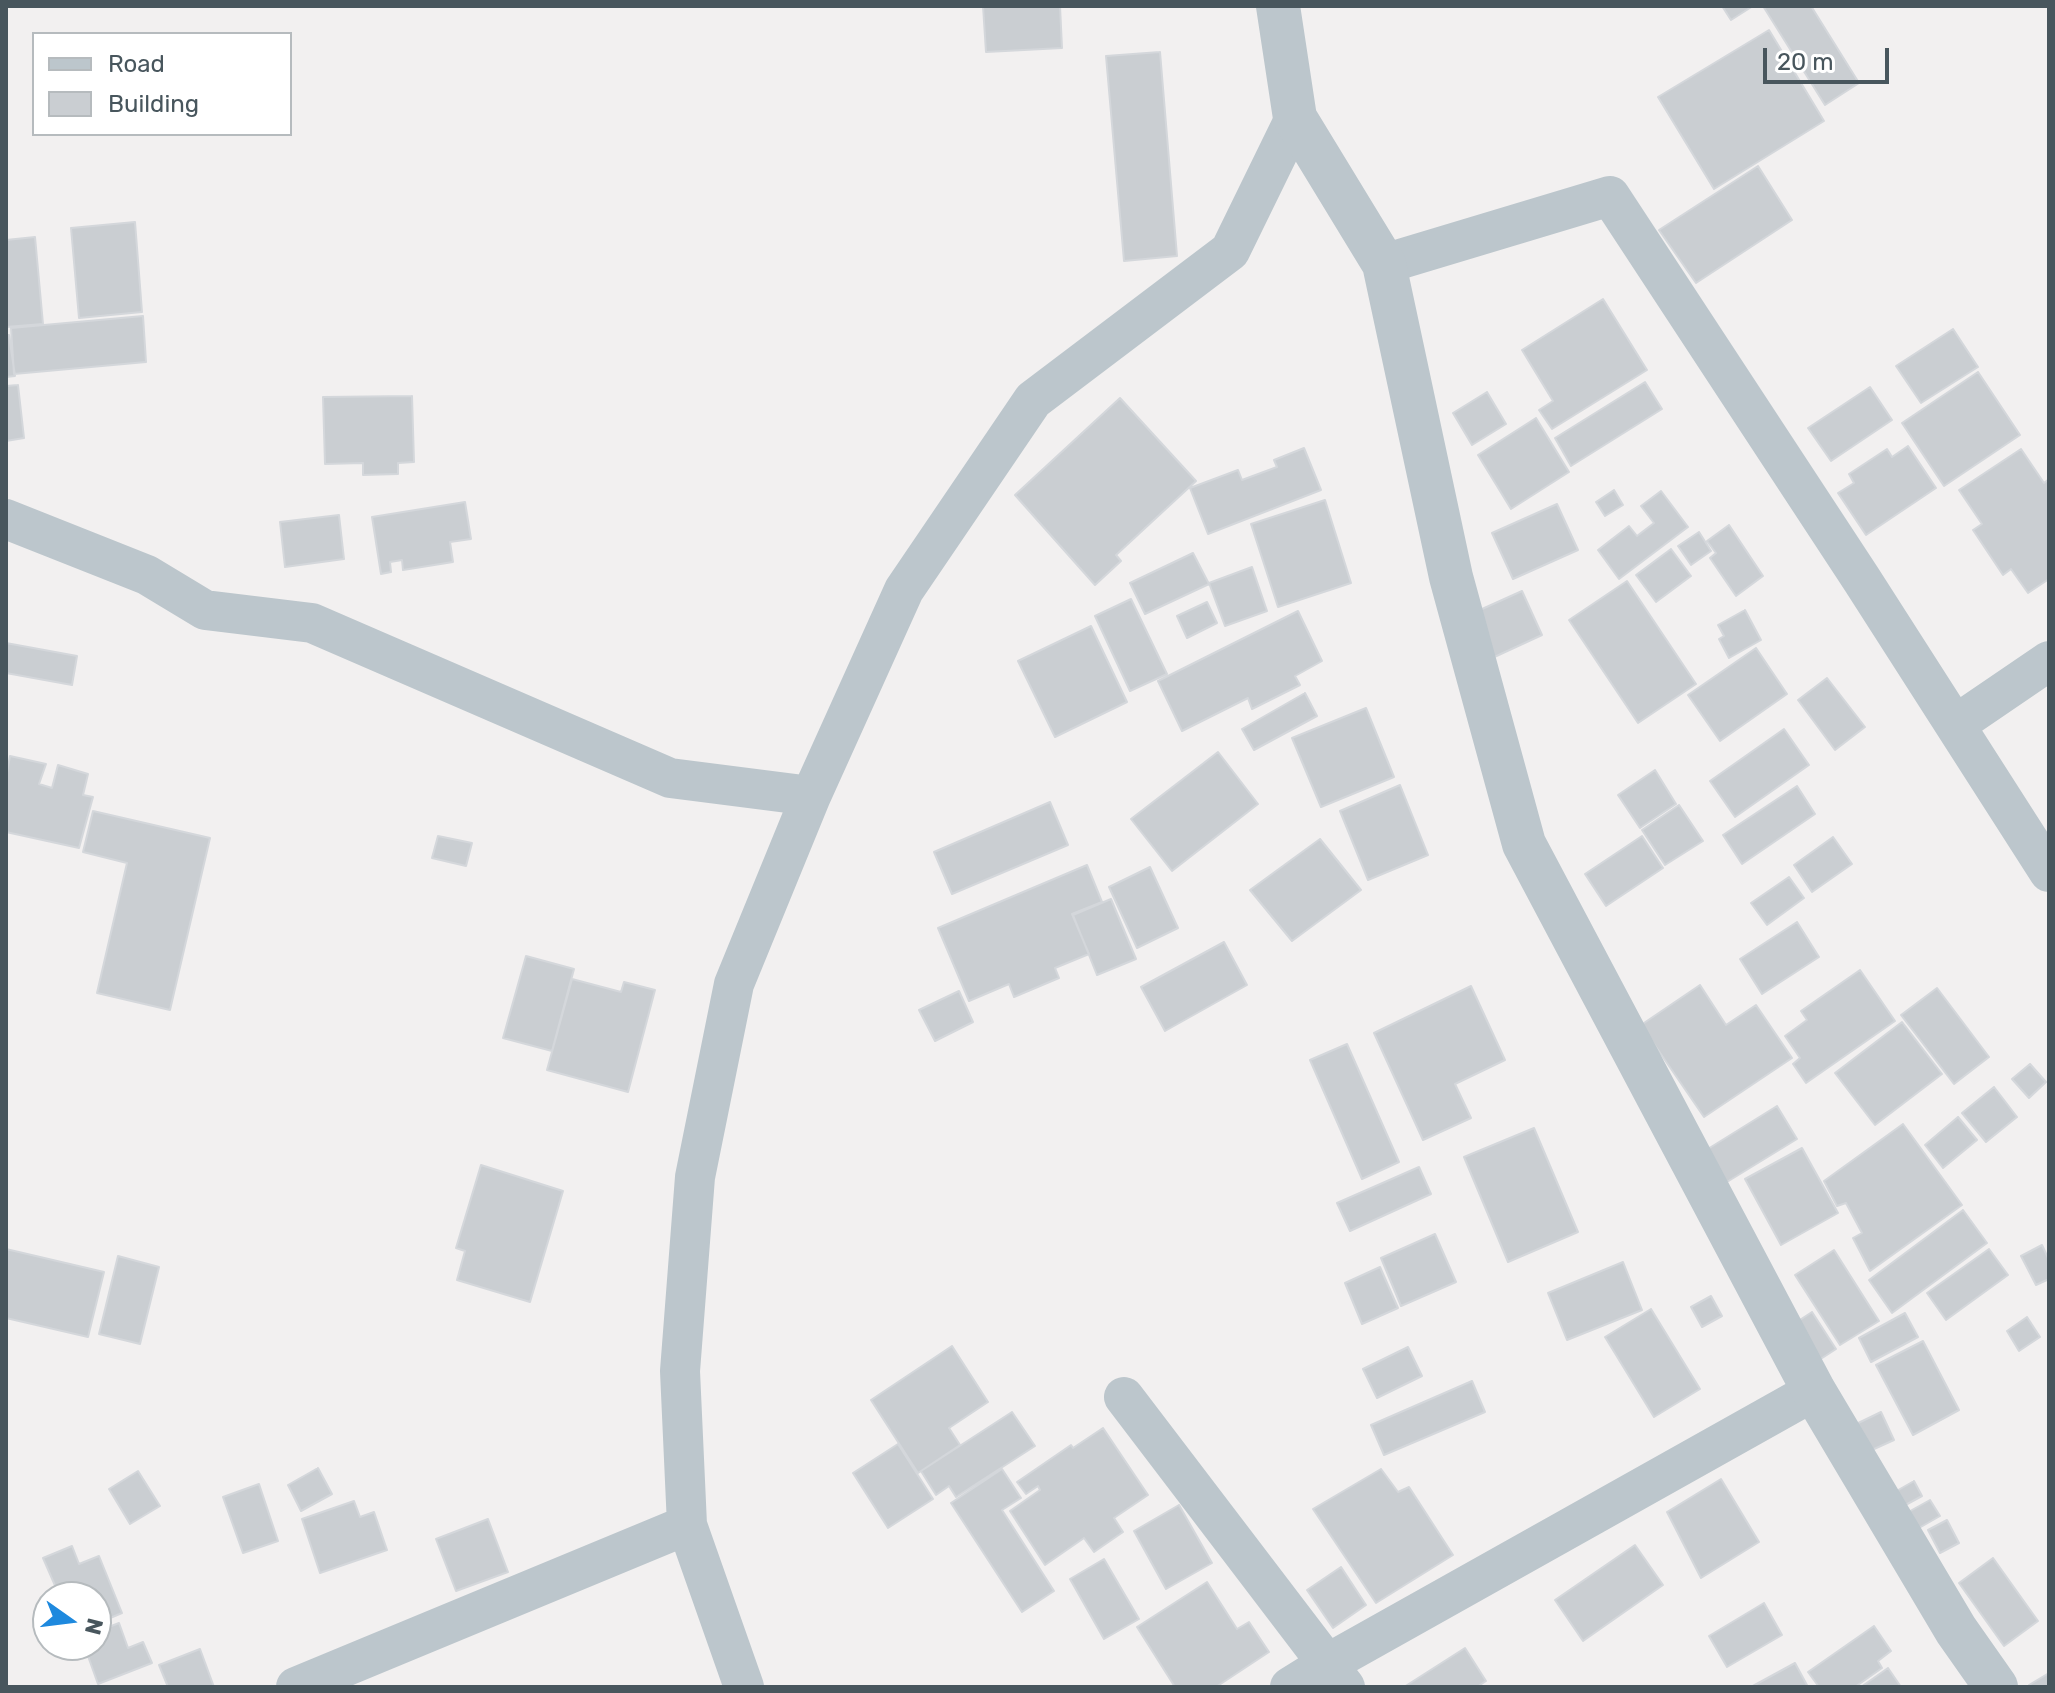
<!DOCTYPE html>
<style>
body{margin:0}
#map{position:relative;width:2055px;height:1693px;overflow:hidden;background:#f2f0f0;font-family:Rubik,sans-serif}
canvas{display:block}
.frame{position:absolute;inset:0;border:8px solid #48565d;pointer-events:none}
.legend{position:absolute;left:32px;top:32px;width:260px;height:104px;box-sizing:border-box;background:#fff;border:2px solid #b6bbbe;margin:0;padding:10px 14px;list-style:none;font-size:24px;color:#48565d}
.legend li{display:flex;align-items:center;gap:16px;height:40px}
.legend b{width:40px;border:2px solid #b6bbbe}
.north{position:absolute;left:32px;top:1581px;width:80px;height:80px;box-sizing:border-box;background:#fff;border:2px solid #b6bbbe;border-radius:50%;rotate:104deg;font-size:22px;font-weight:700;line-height:32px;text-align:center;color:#48565d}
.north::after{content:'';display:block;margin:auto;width:28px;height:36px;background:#1e89de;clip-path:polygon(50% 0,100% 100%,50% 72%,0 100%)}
.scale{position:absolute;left:1763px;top:48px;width:126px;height:36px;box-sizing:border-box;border:4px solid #48565d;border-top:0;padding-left:10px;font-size:24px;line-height:28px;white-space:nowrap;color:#48565d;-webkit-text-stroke:6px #fff;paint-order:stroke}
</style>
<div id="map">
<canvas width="2055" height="1693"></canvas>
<div class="frame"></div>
<ul class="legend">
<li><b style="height:10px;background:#bcc6cc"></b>Road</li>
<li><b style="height:22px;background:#caced2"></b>Building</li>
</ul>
<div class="north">N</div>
<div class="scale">20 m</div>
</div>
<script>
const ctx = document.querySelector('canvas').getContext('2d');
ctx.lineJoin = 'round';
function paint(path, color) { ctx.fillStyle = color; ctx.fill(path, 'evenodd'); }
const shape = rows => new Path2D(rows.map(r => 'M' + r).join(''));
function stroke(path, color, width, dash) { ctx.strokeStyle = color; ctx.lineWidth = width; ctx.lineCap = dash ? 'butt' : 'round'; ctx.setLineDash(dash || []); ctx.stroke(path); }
const building = shape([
 [983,6,1060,6,1062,48,986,52,983,6],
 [1722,6,1753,6,1731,20,1722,6],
 [1763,6,1811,6,1859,83,1825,105,1763,6],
 [1769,30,1824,121,1714,189,1658,97,1769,30],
 [1160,52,1177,256,1124,261,1106,56,1160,52],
 [1758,166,1792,220,1696,283,1659,230,1758,166],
 [135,222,142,312,79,318,71,228,135,222],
 [35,237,43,324,6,327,6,240,35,237],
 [1603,299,1647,370,1552,429,1539,410,1553,401,1522,350,1603,299],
 [143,316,146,362,14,374,11,328,143,316],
 [1953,329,1978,367,1921,403,1896,366,1953,329],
 [6,335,9,335,15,376,6,377,6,335],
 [1978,372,2020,435,1944,486,1902,423,1978,372],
 [1645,382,1662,409,1571,466,1555,438,1645,382],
 [18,385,24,438,6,441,6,386,18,385],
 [1870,387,1892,420,1831,461,1808,428,1870,387],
 [1487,392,1506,424,1472,445,1453,413,1487,392],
 [412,396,414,462,398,463,398,474,363,475,363,463,325,464,323,397,412,396],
 [1120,398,1196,481,1116,555,1121,561,1095,585,1015,495,1120,398],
 [1536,418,1569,472,1511,509,1478,455,1536,418],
 [1908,446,1936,488,1866,535,1838,493,1854,483,1849,474,1887,449,1892,457,1908,446],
 [1304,448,1321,490,1208,534,1190,488,1238,470,1242,480,1277,467,1274,460,1304,448],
 [2021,449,2044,483,2049,479,2049,579,2028,593,2011,569,2003,575,1973,530,1982,524,1959,490,2021,449],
 [1614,490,1623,505,1605,516,1596,502,1614,490],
 [1661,491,1688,527,1619,579,1598,550,1629,526,1637,536,1654,523,1641,506,1661,491],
 [1325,500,1351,583,1278,607,1251,524,1325,500],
 [465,502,471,539,450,542,453,562,403,570,402,560,390,562,391,572,381,574,372,517,465,502],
 [1557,504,1578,550,1513,579,1492,533,1557,504],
 [339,515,344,559,285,567,280,522,339,515],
 [1729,525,1763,576,1736,596,1710,558,1716,553,1707,541,1729,525],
 [1699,532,1711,551,1691,565,1678,546,1699,532],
 [1671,549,1691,576,1656,602,1636,575,1671,549],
 [1193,553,1209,584,1145,614,1130,583,1193,553],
 [1252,567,1267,611,1225,626,1209,583,1252,567],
 [1627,581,1696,684,1638,723,1569,620,1627,581],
 [1522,591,1542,635,1490,659,1471,614,1522,591],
 [1131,599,1167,674,1130,691,1095,616,1131,599],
 [1207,602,1217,623,1187,638,1177,616,1207,602],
 [1745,610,1761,640,1729,658,1719,639,1724,636,1718,625,1745,610],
 [1298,611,1322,661,1295,676,1300,685,1252,709,1248,698,1182,731,1158,681,1298,611],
 [1091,626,1127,702,1055,737,1018,661,1091,626],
 [6,643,77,656,72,685,6,673,6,643],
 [1756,648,1787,694,1720,741,1688,695,1756,648],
 [1827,678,1865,727,1835,750,1798,700,1827,678],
 [1305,693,1317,716,1254,750,1242,729,1305,693],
 [1366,708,1394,777,1321,807,1292,738,1366,708],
 [1784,729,1809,765,1735,817,1710,781,1784,729],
 [1218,752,1258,804,1172,871,1131,819,1218,752],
 [10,756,46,764,39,784,52,788,58,765,88,774,83,795,93,797,79,848,6,832,6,778,10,756],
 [1655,770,1676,804,1640,828,1618,795,1655,770],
 [1400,785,1428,855,1368,880,1340,811,1400,785],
 [1797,786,1815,814,1742,864,1723,835,1797,786],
 [1050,802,1068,845,952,894,934,852,1050,802],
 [1679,805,1703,841,1665,865,1642,830,1679,805],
 [93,811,210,838,170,1010,97,993,127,863,83,852,93,811],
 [438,836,472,843,466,866,432,858,438,836],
 [1642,836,1663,868,1606,906,1585,874,1642,836],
 [1833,837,1852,864,1812,892,1794,865,1833,837],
 [1320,839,1361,890,1292,941,1250,890,1320,839],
 [1087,865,1102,902,1072,914,1089,954,1055,968,1059,978,1014,997,1009,984,969,1001,938,928,1087,865],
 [1150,867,1178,928,1137,948,1109,887,1150,867],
 [1789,877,1804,898,1767,925,1751,903,1789,877],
 [1111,899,1136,959,1097,975,1073,915,1111,899],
 [1797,922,1819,957,1762,994,1740,959,1797,922],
 [1224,942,1247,985,1165,1031,1141,987,1224,942],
 [526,956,574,969,552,1051,503,1038,526,956],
 [1860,970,1895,1021,1806,1083,1793,1064,1800,1058,1785,1036,1807,1020,1801,1011,1860,970],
 [572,979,621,992,624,982,655,990,628,1092,547,1070,572,979],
 [1700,985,1726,1025,1756,1005,1792,1058,1704,1117,1641,1025,1700,985],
 [1471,986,1505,1060,1455,1084,1471,1118,1423,1140,1374,1033,1471,986],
 [1937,988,1989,1057,1954,1084,1901,1015,1937,988],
 [959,991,973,1022,935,1041,919,1010,959,991],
 [1902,1022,1942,1074,1875,1125,1835,1073,1902,1022],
 [1347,1044,1399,1162,1362,1179,1310,1060,1347,1044],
 [2030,1064,2046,1082,2029,1098,2012,1079,2030,1064],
 [1994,1087,2017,1117,1986,1142,1962,1113,1994,1087],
 [1777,1106,1797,1139,1722,1185,1703,1152,1777,1106],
 [1958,1117,1977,1140,1943,1168,1925,1145,1958,1117],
 [1903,1124,1962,1205,1870,1271,1853,1238,1862,1233,1846,1203,1837,1206,1824,1181,1903,1124],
 [1534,1128,1578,1232,1508,1262,1464,1157,1534,1128],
 [1802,1148,1838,1213,1781,1245,1745,1179,1802,1148],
 [481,1165,563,1191,530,1302,457,1280,465,1251,456,1248,481,1165],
 [1419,1167,1431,1194,1350,1231,1337,1203,1419,1167],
 [1963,1210,1987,1243,1892,1313,1869,1280,1963,1210],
 [1435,1234,1456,1282,1401,1306,1381,1258,1435,1234],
 [2042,1245,2049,1260,2049,1279,2036,1285,2021,1256,2042,1245],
 [6,1249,104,1272,88,1337,6,1318,6,1249],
 [1989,1249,2008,1275,1946,1320,1927,1293,1989,1249],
 [1834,1250,1879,1321,1840,1345,1795,1275,1834,1250],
 [118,1256,159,1267,140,1344,99,1334,118,1256],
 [1623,1262,1642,1310,1567,1340,1548,1293,1623,1262],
 [1380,1267,1398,1308,1362,1324,1345,1283,1380,1267],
 [1711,1296,1722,1316,1702,1327,1691,1307,1711,1296],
 [1651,1309,1700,1389,1654,1417,1605,1337,1651,1309],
 [1812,1312,1836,1349,1810,1366,1786,1329,1812,1312],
 [1905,1313,1918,1337,1871,1362,1859,1338,1905,1313],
 [2027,1317,2040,1337,2019,1351,2007,1331,2027,1317],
 [1923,1341,1959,1410,1913,1435,1876,1365,1923,1341],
 [952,1346,988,1402,949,1428,960,1445,918,1473,871,1400,952,1346],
 [1408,1347,1422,1376,1377,1398,1363,1369,1408,1347],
 [1472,1381,1485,1412,1384,1455,1371,1425,1472,1381],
 [1012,1412,1035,1446,956,1497,949,1486,936,1495,921,1471,1012,1412],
 [1881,1412,1894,1440,1863,1454,1850,1427,1881,1412],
 [1103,1428,1148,1495,1114,1518,1123,1532,1094,1552,1084,1538,1045,1565,1010,1511,1040,1490,1038,1486,1026,1494,1017,1482,1071,1445,1073,1448,1103,1428],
 [898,1444,933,1499,888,1528,853,1473,898,1444],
 [318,1468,332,1494,301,1511,288,1485,318,1468],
 [1002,1469,1021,1498,1002,1510,1054,1591,1022,1612,951,1503,1002,1469],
 [1381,1469,1398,1492,1409,1487,1453,1555,1376,1603,1313,1509,1381,1469],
 [138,1471,160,1506,130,1524,109,1489,138,1471],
 [1721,1479,1759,1542,1701,1578,1667,1512,1721,1479],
 [1914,1481,1922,1496,1900,1508,1893,1493,1914,1481],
 [259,1484,278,1541,243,1553,223,1497,259,1484],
 [1930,1500,1940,1516,1912,1532,1903,1515,1930,1500],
 [354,1501,360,1517,374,1512,387,1550,320,1573,302,1519,354,1501],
 [1179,1505,1212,1563,1166,1589,1134,1531,1179,1505],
 [488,1519,508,1572,456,1591,436,1539,488,1519],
 [1947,1520,1959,1543,1940,1553,1928,1530,1947,1520],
 [1635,1545,1663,1585,1583,1641,1555,1600,1635,1545],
 [72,1546,79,1564,99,1556,122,1613,96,1624,96,1597,60,1597,43,1558,72,1546],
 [1993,1558,2038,1621,2004,1646,1959,1583,1993,1558],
 [1104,1559,1139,1619,1104,1639,1070,1579,1104,1559],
 [1341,1567,1366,1605,1333,1628,1307,1590,1341,1567],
 [1207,1582,1237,1629,1249,1622,1269,1652,1216,1687,1175,1687,1137,1627,1207,1582],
 [1764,1603,1782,1635,1727,1667,1709,1636,1764,1603],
 [119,1623,128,1648,143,1642,152,1663,98,1684,84,1645,96,1645,96,1632,119,1623],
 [1874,1626,1891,1651,1878,1661,1882,1668,1855,1687,1819,1687,1808,1672,1874,1626],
 [1465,1648,1486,1681,1477,1687,1404,1687,1465,1648],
 [200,1649,214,1687,168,1687,159,1665,200,1649],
 [1795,1663,1808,1687,1751,1687,1795,1663],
 [1888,1668,1901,1687,1861,1687,1888,1668],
 [2049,1673,2049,1687,2030,1687,2029,1685,2049,1673]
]);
paint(building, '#caced2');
stroke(building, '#d4d7db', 2);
stroke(shape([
 [1384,264,1610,196,1862,580,2049,872],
 [6,519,147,575,205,610,312,623,670,778,811,796],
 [1955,725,2049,661],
 [1124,1397,1345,1687],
 [296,1687,687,1525],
 [744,1687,687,1525,680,1371,695,1177,734,984,811,796,904,590,1033,400,1230,251,1295,118],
 [1290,1687,1327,1664,1814,1391]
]), '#bcc6cc', 40);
stroke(shape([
 [1278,6,1295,118,1384,264,1451,577,1524,844,1814,1391,1956,1630,1996,1687]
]), '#bcc6cc', 44);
</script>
